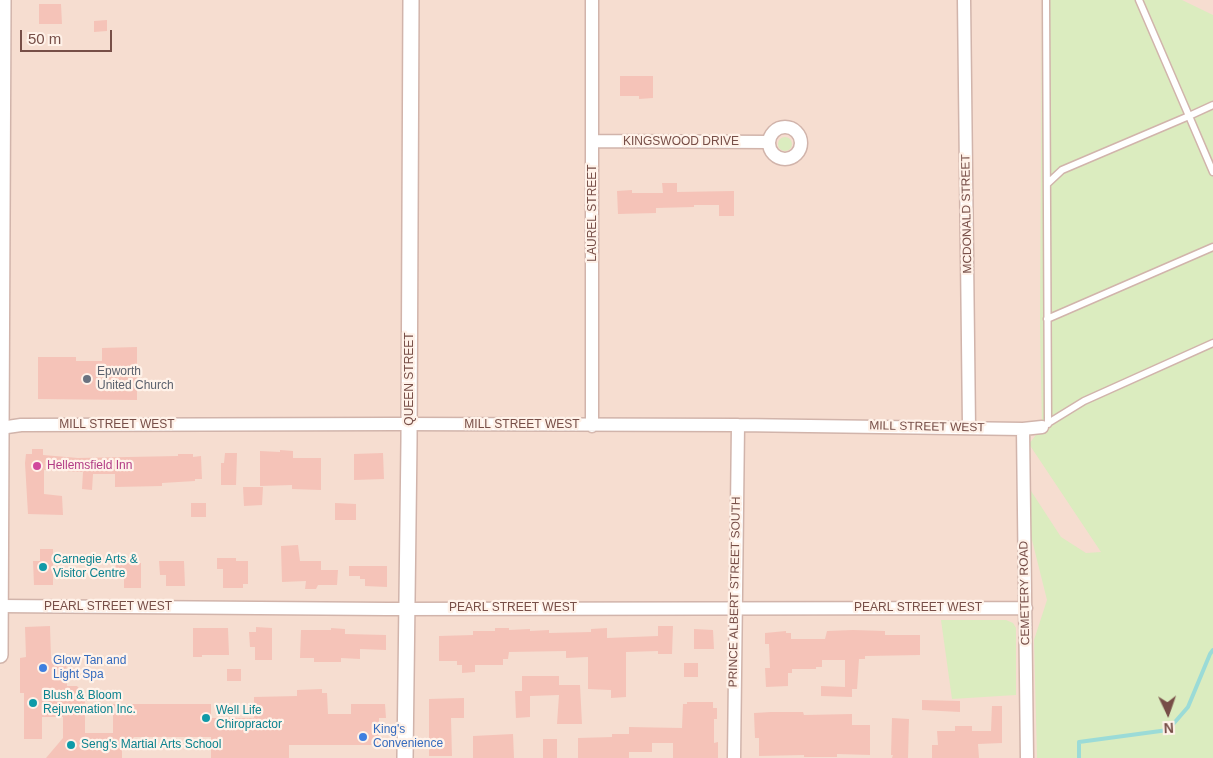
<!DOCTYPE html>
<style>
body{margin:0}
#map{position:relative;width:1213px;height:758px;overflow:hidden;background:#feede2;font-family:Arial,sans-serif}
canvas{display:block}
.north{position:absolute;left:1143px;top:688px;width:50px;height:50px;-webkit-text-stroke:4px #fff2e9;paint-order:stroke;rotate:177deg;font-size:14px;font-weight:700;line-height:20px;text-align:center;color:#774e47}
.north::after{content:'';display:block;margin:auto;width:18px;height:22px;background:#774e47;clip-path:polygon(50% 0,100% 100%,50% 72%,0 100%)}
.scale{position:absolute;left:20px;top:30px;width:92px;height:22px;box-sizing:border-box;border:2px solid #774e47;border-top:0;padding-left:6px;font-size:15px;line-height:18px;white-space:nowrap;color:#774e47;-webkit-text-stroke:4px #fff2e9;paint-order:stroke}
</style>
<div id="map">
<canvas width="1213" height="758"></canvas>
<div class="north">N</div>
<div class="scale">50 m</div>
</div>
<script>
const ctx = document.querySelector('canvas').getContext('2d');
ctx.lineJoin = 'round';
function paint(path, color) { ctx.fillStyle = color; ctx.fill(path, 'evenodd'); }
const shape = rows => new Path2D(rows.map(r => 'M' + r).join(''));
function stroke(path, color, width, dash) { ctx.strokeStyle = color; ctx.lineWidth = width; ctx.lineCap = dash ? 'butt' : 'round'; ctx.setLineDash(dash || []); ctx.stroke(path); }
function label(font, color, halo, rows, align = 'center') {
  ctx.font = font + ' Arial,sans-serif'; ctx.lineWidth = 4.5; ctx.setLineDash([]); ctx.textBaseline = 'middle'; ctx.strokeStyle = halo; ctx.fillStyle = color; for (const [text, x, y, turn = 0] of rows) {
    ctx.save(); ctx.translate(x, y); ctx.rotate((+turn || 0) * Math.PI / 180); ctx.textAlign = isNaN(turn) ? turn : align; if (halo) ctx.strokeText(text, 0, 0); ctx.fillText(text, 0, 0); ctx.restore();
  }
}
paint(shape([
 [0,0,1213,0,1213,758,0,758]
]), '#f6ddd0');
paint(shape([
 [1042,0,1182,0,1213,15,1213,758,1037,758,1034,640,1047,600,1022,500,1031,491,1061,537,1086,553,1101,552,1029,444,1042,427,1040,325],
 '778 144a7 7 0 1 1 14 0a7 7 0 1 1-14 0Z',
 [941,620,1006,620,1013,623,1016,628,1016,695,952,699]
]), '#dbecbf');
stroke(shape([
 [1079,758,1079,742,1168,730,1188,707,1210,654,1213,650]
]), '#9bdbd7', 4);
paint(shape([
 [39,4,61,4,62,24,39,24],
 [107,20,107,31,94,32,94,21],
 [620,76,653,76,653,98,639,99,639,96,620,96],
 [662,183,677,183,677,192,734,191,734,216,719,216,719,205,694,205,694,207,656,208,656,213,618,214,617,191,632,190,632,193,663,193],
 [137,347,137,400,38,399,38,357,76,357,76,361,102,361,102,348],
 [32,449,43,449,43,455,78,458,178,456,178,454,193,454,193,457,201,456,202,479,195,479,195,481,162,483,162,486,115,487,115,474,93,474,92,490,82,489,83,472,44,470,44,494,62,496,63,515,28,514,25,463,26,454,32,454],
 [280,450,293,451,293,458,321,458,321,490,292,489,292,485,260,486,260,451,280,452],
 [225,453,237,453,236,485,221,485,221,463,224,463],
 [383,453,384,479,354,480,354,454],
 [243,487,263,487,262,505,244,506],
 [191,503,206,503,206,517,191,517],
 [335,503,356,504,356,520,335,520],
 [298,545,300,561,321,561,321,570,338,570,337,585,318,585,316,589,305,589,306,581,282,582,281,546],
 [40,549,53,549,53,585,34,585,33,561,40,561],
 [217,558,236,558,236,561,248,561,248,584,243,584,243,588,223,588,223,569,217,569],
 [159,561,184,561,185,586,166,586,166,575,160,575],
 [116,562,141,563,141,588,124,588,124,577,115,577],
 [349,566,387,566,387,587,365,586,365,579,360,579,360,576,349,576],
 [50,626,51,657,66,657,67,686,77,686,85,695,85,733,113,733,113,704,211,704,211,718,254,718,254,697,297,696,297,690,322,689,322,693,327,693,328,714,351,714,351,704,385,704,386,718,379,718,379,745,289,745,289,758,211,758,211,737,134,737,122,750,122,758,46,758,63,738,63,717,42,717,42,739,24,739,24,693,20,693,20,658,26,657,25,627],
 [658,626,673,626,672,654,658,654,658,651,626,652,626,697,611,698,611,690,588,689,588,657,566,658,566,651,509,652,508,659,503,659,503,665,475,665,475,672,462,673,462,665,457,665,457,661,439,661,439,636,473,635,473,631,495,631,495,628,509,628,509,630,530,629,530,631,549,630,549,633,591,632,591,629,607,628,607,638,658,636],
 [256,627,272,628,272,660,255,660,255,647,250,647,249,632,256,632],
 [193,628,228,628,229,655,202,655,202,657,193,657],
 [331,628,345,629,345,634,386,635,386,650,360,649,360,659,341,658,341,662,314,662,314,658,300,658,301,630,331,630],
 [694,629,713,630,714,649,694,649],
 [853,630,885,631,885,635,920,635,920,655,865,656,865,659,859,659,857,689,852,689,852,697,821,696,821,686,845,687,845,660,822,660,822,667,816,667,816,669,792,669,792,673,788,673,788,686,766,687,765,668,770,668,769,644,765,644,765,633,786,631,786,633,791,633,791,639,825,639,827,631],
 [684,663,698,663,698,677,684,677],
 [227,669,241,669,241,681,227,681],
 [522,676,559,676,559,685,580,685,582,724,557,724,559,695,530,696,530,717,516,718,515,691,522,691],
 [464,698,464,718,451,718,452,756,429,756,429,699],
 [922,700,960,701,960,712,922,710],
 [687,702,713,702,713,708,717,708,717,719,714,719,714,743,718,742,718,758,673,758,673,743,652,743,652,752,629,752,629,758,578,758,578,738,612,737,612,734,629,734,629,727,682,728,683,704,687,704],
 [992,706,1002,706,1002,743,978,744,979,758,932,758,932,745,938,745,937,731,955,731,955,726,972,726,972,731,991,731],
 [771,712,803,712,804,715,852,714,852,725,870,725,870,755,837,754,837,757,804,757,804,755,759,756,759,738,755,738,754,713],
 [892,718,909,719,908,758,892,758,893,755,891,755],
 [513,734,514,758,473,758,473,736],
 [543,739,557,739,557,758,543,758]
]), '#f5c3b8');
const service = shape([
 [1046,0,1048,424],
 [1139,0,1189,116,1213,105],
 [1047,184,1062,170,1189,116,1213,172],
 [1047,319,1213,247],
 [1045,425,1084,401,1213,343]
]);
const minor = shape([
 [964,0,969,427],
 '769 143a16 16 0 1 1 32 0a16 16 0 1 1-32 0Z',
 [593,141,769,142],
 [592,426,592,0],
 [0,428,21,425,396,424,738,425,1023,429,1042,427],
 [1023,429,1027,758],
 [0,606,388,609,1026,608],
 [734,758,738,425]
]);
const tertiary = shape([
 [0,655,3,0],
 [405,758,409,441,411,0]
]);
stroke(service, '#d1b4ab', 9);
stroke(minor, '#d1b4ab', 15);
stroke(tertiary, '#d1b4ab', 18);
stroke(service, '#fff', 6);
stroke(minor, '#fff', 12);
stroke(tertiary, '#fff', 15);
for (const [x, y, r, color] of [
 [87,379,5,"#6b7280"],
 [37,466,5,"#d1479c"],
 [43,567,5,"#0f9aa8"],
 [43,668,5,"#3f7fe0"],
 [33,703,5,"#0f9aa8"],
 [206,718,5,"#0f9aa8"],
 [363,737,5,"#3f7fe0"],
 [71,745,5,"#0f9aa8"]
]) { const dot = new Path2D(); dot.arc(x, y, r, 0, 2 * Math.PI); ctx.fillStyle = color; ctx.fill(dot); stroke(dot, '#fff2e9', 2); }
label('12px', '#774e47', '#fff2e9', [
 ["KINGSWOOD DRIVE",681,142],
 ["LAUREL STREET",593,213,-90],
 ["MCDONALD STREET",967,214,-91],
 ["QUEEN STREET",410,379,-90],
 ["MILL STREET WEST",117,425],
 ["MILL STREET WEST",522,425],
 ["MILL STREET WEST",927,427,1],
 ["PRINCE ALBERT STREET SOUTH",735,592,-89],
 ["CEMETERY ROAD",1025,593,-91],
 ["PEARL STREET WEST",108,607],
 ["PEARL STREET WEST",513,608],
 ["PEARL STREET WEST",918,608]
]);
label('12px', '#5b616d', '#fff2e9', [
 ["Epworth",97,372],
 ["United Church",97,386]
], 'left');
label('12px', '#b23c85', '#fff2e9', [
 ["Hellemsfield Inn",47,466]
], 'left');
label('12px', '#0d838f', '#fff2e9', [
 ["Carnegie Arts &",53,560],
 ["Visitor Centre",53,574],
 ["Blush & Bloom",43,696],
 ["Rejuvenation Inc.",43,710],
 ["Well Life",216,711],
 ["Chiropractor",216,725],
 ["Seng's Martial Arts School",81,745]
], 'left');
label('12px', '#366cbe', '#fff2e9', [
 ["Glow Tan and",53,661],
 ["Light Spa",53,675],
 ["King's",373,730],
 ["Convenience",373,744]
], 'left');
</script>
